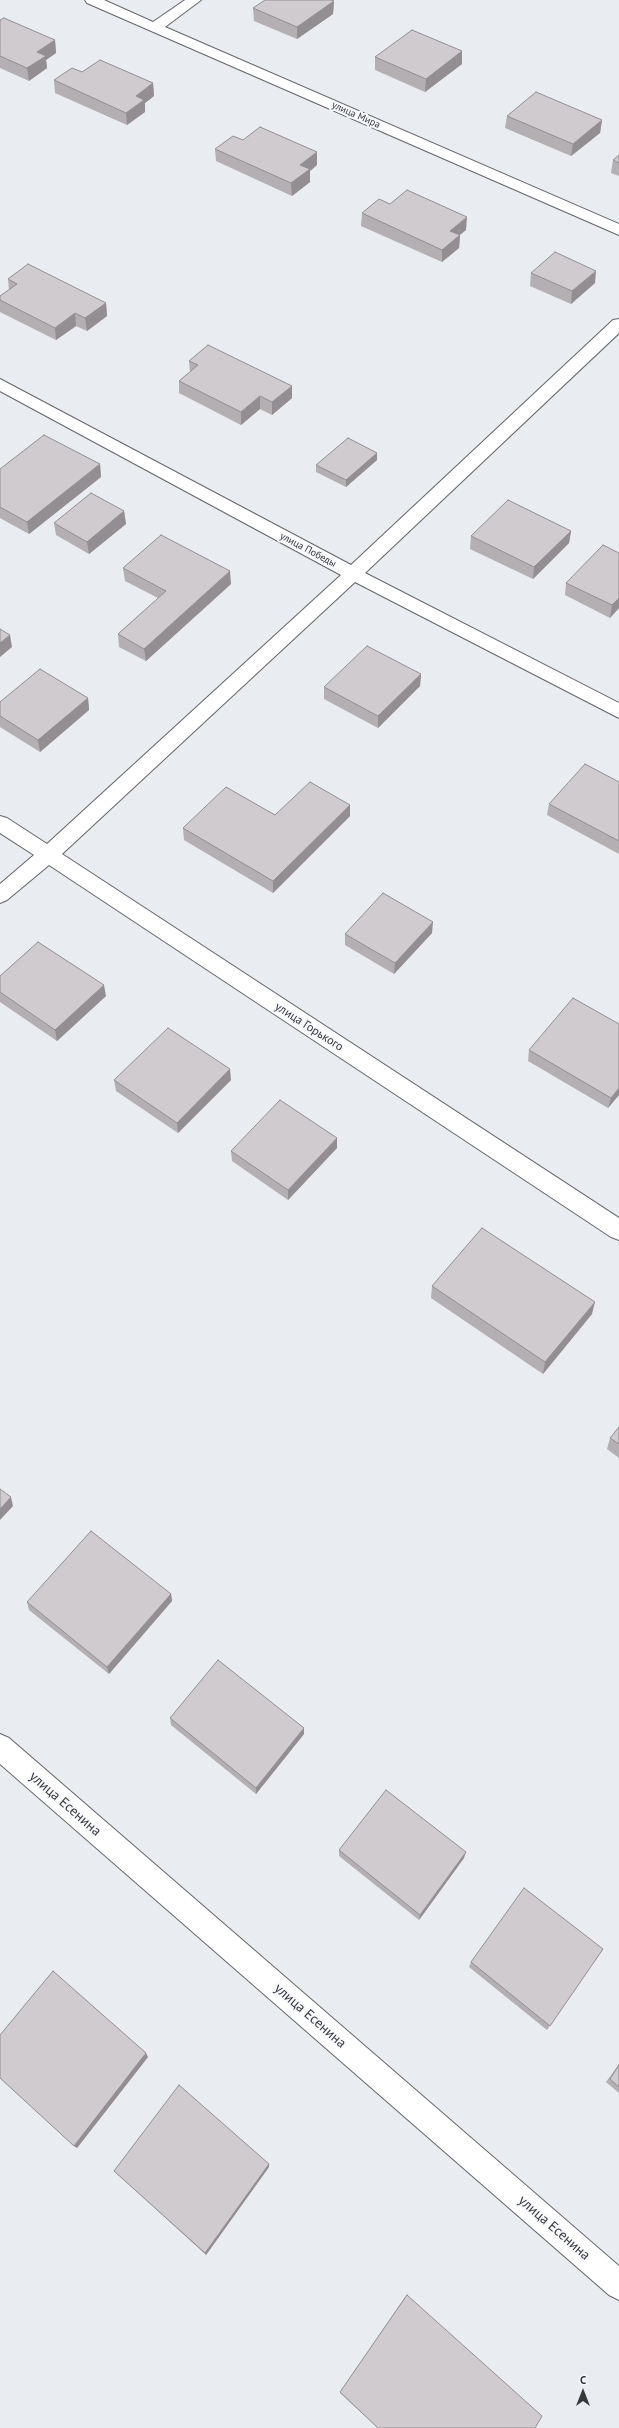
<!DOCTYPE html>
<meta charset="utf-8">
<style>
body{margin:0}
#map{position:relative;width:619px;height:2428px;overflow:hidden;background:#e9ecf1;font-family:"PT Sans",sans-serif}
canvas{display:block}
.north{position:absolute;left:563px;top:2372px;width:40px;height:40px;-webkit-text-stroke:3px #f7f9ff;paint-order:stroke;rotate:0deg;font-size:11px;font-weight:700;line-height:16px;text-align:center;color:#37383a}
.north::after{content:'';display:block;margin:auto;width:14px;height:18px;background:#37383a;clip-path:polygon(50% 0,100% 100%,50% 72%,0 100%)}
</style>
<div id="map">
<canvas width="619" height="2428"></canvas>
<div class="north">С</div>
</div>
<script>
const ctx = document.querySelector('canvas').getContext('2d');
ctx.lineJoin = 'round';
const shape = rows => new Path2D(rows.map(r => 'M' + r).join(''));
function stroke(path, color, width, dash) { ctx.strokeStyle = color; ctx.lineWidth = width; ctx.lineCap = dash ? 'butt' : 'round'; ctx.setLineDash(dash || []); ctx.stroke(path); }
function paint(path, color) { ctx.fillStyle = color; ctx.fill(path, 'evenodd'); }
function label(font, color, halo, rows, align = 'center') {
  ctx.font = font + ' "PT Sans",sans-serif'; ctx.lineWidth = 4; ctx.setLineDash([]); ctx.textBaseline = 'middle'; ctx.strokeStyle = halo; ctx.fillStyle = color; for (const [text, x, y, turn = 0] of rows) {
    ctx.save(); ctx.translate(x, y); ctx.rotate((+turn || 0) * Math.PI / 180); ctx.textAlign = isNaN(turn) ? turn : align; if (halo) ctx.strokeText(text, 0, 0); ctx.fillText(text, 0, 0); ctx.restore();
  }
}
const minor = shape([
 [85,0,104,0,153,22,185,0,201,0,165,27,619,224,619,235,87,3,85,0],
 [619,319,619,333,365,573,619,703,619,718,355,582,62,854,619,1218,619,1240,611,1237,49,865,7,900,0,903,0,884,34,855,0,833,0,816,7,818,47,844,341,575,0,391,0,379,351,565,613,320,619,319],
 [0,1734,9,1738,619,2266,619,2300,609,2295,0,1764,0,1734]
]);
stroke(minor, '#63656a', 2);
paint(minor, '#fff');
paint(shape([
 [334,1,333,14,297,39,254,21,253,8],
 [0,20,55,40,56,53,46,60,47,68,29,81,0,68],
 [462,51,462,64,425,92,375,70,375,57],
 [82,72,153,83,154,96,145,103,145,112,127,125,55,93,54,80],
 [507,116,602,120,600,133,571,156,505,128],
 [243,140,317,152,317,165,310,171,310,182,292,196,216,161,215,149],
 [619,155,619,176,611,173,613,160],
 [390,204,466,230,460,235,459,248,442,262,361,226,362,213],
 [531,273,595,283,571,304,530,286],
 [8,279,106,303,107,316,87,331,76,326,56,340,0,312,0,296,9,290],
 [189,361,292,398,272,415,260,409,241,425,179,393,179,381,190,372],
 [377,453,377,460,346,487,316,472,316,465],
 [100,464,101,477,29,534,0,518,0,469],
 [124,511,126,524,89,554,56,535,54,523],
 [571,531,569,543,533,579,470,549,471,536],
 [619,553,619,608,610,618,565,595,566,583],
 [123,568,231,584,146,661,119,647,118,634,158,598,125,581],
 [421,674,420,686,378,728,324,699,324,687],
 [88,698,89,710,40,752,0,727,0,702],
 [619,782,619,854,547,815,549,804],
 [350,805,350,816,273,893,184,840,183,828],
 [432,933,394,974,345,945,345,934],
 [0,976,106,996,57,1041,0,1002],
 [529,1050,619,1095,608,1108,528,1061],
 [114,1080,231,1080,178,1133,116,1091],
 [337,1148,288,1200,232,1161,231,1151],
 [432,1286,592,1314,543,1374,431,1298],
 [619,1427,619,1458,607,1449,610,1438],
 [171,1594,172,1601,109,1674,29,1610,27,1602],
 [170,1718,304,1734,256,1794,171,1725],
 [339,1850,464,1858,419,1920,339,1856],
 [603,1949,547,2030,469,1967,471,1962],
 [0,2035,148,2057,77,2148,0,2078],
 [619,2064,619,2093,606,2082],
 [269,2164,269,2167,206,2255,114,2171],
 [405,2297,535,2428,378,2428,340,2393]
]), '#b3afb2');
paint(shape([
 [334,1,333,14,297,39,297,27],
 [55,40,56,53,46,60,47,68,29,81,27,68,37,52],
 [462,51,462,64,425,92,426,79],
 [153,83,154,96,145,103,145,112,127,125,126,113,136,96],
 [602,120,600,133,571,156,573,144],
 [317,152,317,165,310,171,310,182,292,196,291,183,300,165],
 [467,217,466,230,449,243,450,231],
 [460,235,459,248,442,262,442,250],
 [596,271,595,283,571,304,572,291],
 [106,303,107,316,87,331,85,318],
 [75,313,76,326,56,340,55,328],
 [292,386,292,398,272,415,272,402],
 [260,396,260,409,241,425,241,412],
 [377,453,377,460,346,487,346,480],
 [100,464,101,477,29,534,27,522],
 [124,511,126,524,89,554,87,542],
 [571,531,569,543,533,579,534,567],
 [230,571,231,584,146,661,144,649],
 [619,598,619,608,610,618,612,605],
 [10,635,12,647,0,657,0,643],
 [421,674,420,686,378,728,378,716],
 [88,698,89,710,40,752,38,740],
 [350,805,350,816,273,893,273,881],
 [433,922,432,933,394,974,395,963],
 [104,985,106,996,57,1041,55,1030],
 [230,1069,231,1080,178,1133,177,1123],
 [619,1088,619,1095,608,1108,611,1098],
 [337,1138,337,1148,288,1200,288,1190],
 [595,1302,592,1314,543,1374,545,1362],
 [11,1497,13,1506,0,1520,0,1509],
 [171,1594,172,1601,109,1674,107,1667],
 [304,1728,304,1734,256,1794,256,1788],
 [466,1852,464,1858,419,1920,420,1915],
 [146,2053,148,2057,77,2148,74,2146],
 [269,2164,269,2167,206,2255,205,2253]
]), '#928e91');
const building = shape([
 [265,0,331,0,334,1,297,27,253,8,265,0],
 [4,18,55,40,37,52,46,56,27,68,0,56,0,20,4,18],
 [412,30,462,51,426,79,375,57,412,30],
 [100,60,153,83,136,96,144,100,126,113,54,80,72,68,82,72,100,60],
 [536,92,602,120,573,144,507,116,536,92],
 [260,127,317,152,300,165,310,169,291,183,215,149,233,136,243,140,260,127],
 [619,155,619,163,613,160,619,155],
 [407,190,467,217,450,231,460,235,442,250,362,213,379,199,390,204,407,190],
 [555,252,596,271,572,291,531,273,555,252],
 [28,264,106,303,85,318,75,313,55,328,0,300,0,296,17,284,8,279,28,264],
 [208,345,292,386,272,402,260,396,241,412,179,381,198,365,189,361,208,345],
 [44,435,100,464,27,522,0,507,0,469,44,435],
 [348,438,377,453,346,480,316,465,348,438],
 [91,493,124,511,87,542,54,523,91,493],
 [508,500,571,531,534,567,471,536,508,500],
 [161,535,230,571,144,649,118,634,166,591,123,568,161,535],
 [603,545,619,553,619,598,612,605,566,583,603,545],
 [0,629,10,635,0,643,0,629],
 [367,646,421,674,378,716,324,687,367,646],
 [40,669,88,698,38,740,0,716,0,702,40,669],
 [585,764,619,782,619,841,549,804,585,764],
 [310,782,350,805,273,881,183,828,226,787,275,815,310,782],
 [383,893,433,922,395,963,345,934,383,893],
 [38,942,104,985,55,1030,0,992,0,976,38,942],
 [573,998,619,1024,619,1088,611,1098,529,1050,573,998],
 [168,1028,230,1069,177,1123,114,1080,168,1028],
 [280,1100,337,1138,288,1190,231,1151,280,1100],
 [482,1228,595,1302,545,1362,432,1286,482,1228],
 [619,1427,619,1444,610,1438,619,1427],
 [0,1489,11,1497,0,1509,0,1489],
 [91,1531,171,1594,107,1667,27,1602,91,1531],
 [218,1660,304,1728,256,1788,170,1718,218,1660],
 [386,1790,466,1852,420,1915,339,1850,386,1790],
 [524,1888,603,1949,550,2026,471,1962,524,1888],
 [53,1971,146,2053,74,2146,0,2078,0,2035,53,1971],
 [619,2065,619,2087,610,2079,619,2065],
 [179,2085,269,2164,205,2253,114,2171,179,2085],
 [407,2295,542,2416,535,2428,378,2428,340,2392,407,2295]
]);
paint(building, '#d0cbcf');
stroke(building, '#928e91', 1);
label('10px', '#37383a', '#f7f9ff', [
 ["улица Мира",356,115,24],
 ["улица Победы",308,550,28]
]);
label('12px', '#37383a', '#f7f9ff', [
 ["улица Горького",309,1027,33]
]);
label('14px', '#37383a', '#f7f9ff', [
 ["улица Есенина",65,1804,41],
 ["улица Есенина",310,2016,41],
 ["улица Есенина",554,2228,41]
]);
</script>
